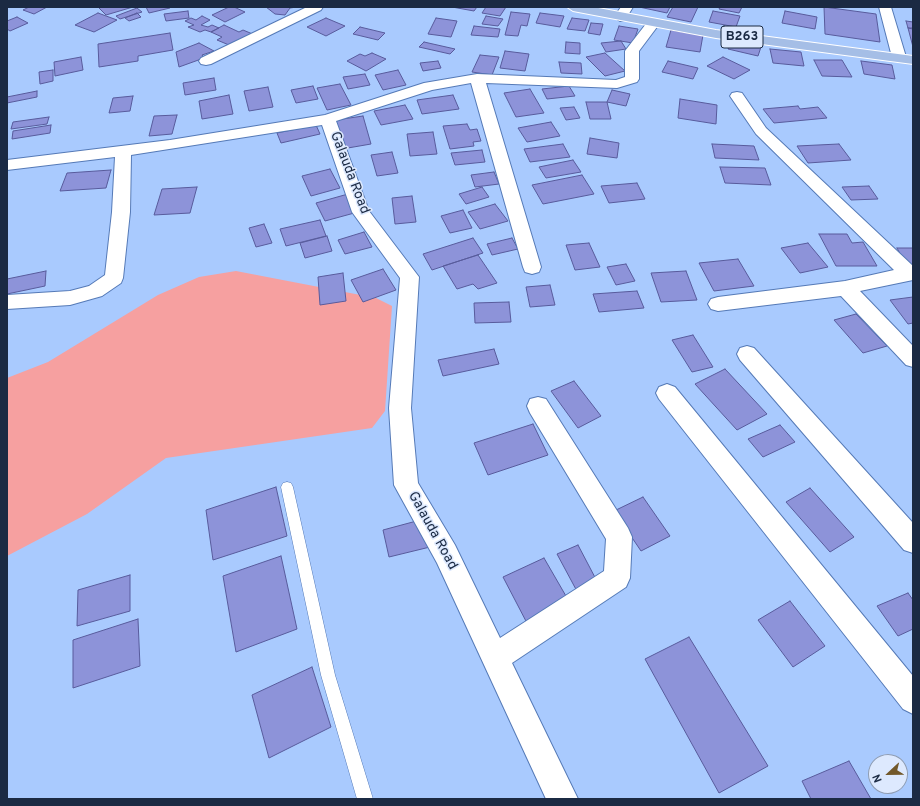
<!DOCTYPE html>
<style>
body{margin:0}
#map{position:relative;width:920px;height:806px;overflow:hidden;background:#a9cafe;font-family:Overpass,sans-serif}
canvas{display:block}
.frame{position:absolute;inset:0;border:8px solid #1b2a43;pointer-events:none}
.north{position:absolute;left:868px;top:754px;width:40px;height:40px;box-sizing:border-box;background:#dde9fe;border:1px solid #8f9db3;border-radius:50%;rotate:248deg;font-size:11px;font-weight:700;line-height:16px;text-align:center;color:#1b2a43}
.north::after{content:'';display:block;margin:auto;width:14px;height:18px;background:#72582a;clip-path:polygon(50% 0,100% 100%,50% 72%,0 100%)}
</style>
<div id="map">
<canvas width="920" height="806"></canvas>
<div class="frame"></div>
<div class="north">N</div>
</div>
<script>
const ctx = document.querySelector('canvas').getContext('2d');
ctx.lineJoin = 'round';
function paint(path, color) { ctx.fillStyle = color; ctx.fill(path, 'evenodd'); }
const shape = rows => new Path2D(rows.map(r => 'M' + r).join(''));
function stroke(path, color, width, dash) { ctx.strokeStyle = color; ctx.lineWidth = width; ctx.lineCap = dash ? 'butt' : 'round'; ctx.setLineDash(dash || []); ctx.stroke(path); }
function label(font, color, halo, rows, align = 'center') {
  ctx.font = font + ' Overpass,sans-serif'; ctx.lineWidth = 3; ctx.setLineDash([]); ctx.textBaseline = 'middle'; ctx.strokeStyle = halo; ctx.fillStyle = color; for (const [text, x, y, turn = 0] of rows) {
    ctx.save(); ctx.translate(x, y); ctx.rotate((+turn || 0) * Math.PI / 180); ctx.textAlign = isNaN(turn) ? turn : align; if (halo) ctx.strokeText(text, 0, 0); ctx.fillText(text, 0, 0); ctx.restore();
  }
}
paint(shape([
 [236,271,376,298,392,306,385,411,372,428,166,458,87,514,7,556,7,378,48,362,158,295,199,277]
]), '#f6a0a0');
const building = shape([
 [29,7,47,7,34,14,23,10,29,7],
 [98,7,133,7,106,15,98,7],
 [146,7,169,7,170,8,149,13,146,7],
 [229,7,234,7,245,12,225,22,212,15,229,7],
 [266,7,297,7,290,8,285,15,275,14,266,7],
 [452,7,477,7,474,11,452,7],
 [486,7,506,7,500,16,482,13,486,7],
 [639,7,670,7,667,13,639,7],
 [673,7,698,7,691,22,667,17,673,7],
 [720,7,742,7,739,13,719,9,720,7],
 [824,7,876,14,880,42,825,34,824,7],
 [137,8,142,12,120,19,116,16,137,8],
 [188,11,189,18,166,21,164,14,188,11],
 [713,11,740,16,736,27,709,22,713,11],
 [785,11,817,17,815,29,782,23,785,11],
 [511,12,530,14,527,26,521,25,518,36,505,35,511,12],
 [98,13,117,20,94,32,75,25,98,13],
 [137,13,141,17,129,21,125,18,137,13],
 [540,13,564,16,560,27,536,23,540,13],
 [202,16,210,20,201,25,208,27,212,25,219,28,211,32,205,30,200,32,188,27,194,25,185,21,191,18,196,20,202,16],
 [486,16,503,19,498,26,482,24,486,16],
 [17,17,28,23,10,31,7,29,7,21,17,17],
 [326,18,345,26,326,36,307,27,326,18],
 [436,18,457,21,451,37,428,34,436,18],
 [572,18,589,20,585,31,567,29,572,18],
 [906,21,913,22,913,28,908,28,906,21],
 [591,23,603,24,600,35,588,33,591,23],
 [224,25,239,32,243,30,255,35,229,45,217,40,222,37,211,32,224,25],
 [474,26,500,29,498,37,471,35,474,26],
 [619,26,638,29,633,43,614,40,619,26],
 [360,27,385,33,378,40,353,34,360,27],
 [908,28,913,29,913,47,908,28],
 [671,30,703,35,700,52,666,47,671,30],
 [170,33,173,50,138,56,138,61,99,67,98,44,170,33],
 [621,41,626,49,606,52,601,43,621,41],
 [731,41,761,47,758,56,728,49,731,41],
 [424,42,455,49,450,54,419,47,424,42],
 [566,42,580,43,580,54,565,53,566,42],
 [199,43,214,51,202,55,204,58,179,67,176,52,199,43],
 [770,49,801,52,804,66,773,63,770,49],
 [505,51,529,54,525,71,500,68,505,51],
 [372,53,386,59,366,71,347,61,360,54,365,56,372,53],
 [605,53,625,71,605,76,586,57,605,53],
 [480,55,499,57,492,75,472,72,480,55],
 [81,57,83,70,55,76,54,62,81,57],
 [723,57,750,70,734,79,707,66,723,57],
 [814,60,842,60,852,77,822,76,814,60],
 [438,61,441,68,423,71,420,63,438,61],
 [668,61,698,68,693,79,662,72,668,61],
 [861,61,892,65,895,79,864,74,861,61],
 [559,62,581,63,582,74,561,73,559,62],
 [53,70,53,81,40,84,39,72,53,70],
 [398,70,406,85,383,90,375,75,398,70],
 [365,74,370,85,348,89,343,77,365,74],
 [214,78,216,90,185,95,183,83,214,78],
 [340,84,351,105,327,110,317,88,340,84],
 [313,86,318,99,296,103,291,90,313,86],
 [569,86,575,96,547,99,542,89,569,86],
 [268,87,273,107,249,111,244,91,268,87],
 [530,89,544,113,516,117,504,93,530,89],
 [612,90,630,94,626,106,607,102,612,90],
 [37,91,37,97,7,103,7,97,37,91],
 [229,95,233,114,202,119,199,101,229,95],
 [453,95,459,109,422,114,417,100,453,95],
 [133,96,130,111,109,113,113,98,133,96],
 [680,99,717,105,716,124,678,118,680,99],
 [586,102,607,102,611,119,590,119,586,102],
 [405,105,413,119,381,125,374,111,405,105],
 [798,106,800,109,818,107,827,118,774,123,763,109,798,106],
 [574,107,580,118,566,120,560,108,574,107],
 [177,115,172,134,149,136,154,116,177,115],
 [363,116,371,144,342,149,336,120,363,116],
 [49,117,47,124,11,129,13,122,49,117],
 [551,122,560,136,527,142,518,128,551,122],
 [467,124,470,130,477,129,481,141,473,142,474,146,450,149,443,126,467,124],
 [51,125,50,133,12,139,13,131,51,125],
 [316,125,320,134,281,143,277,133,316,125],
 [433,132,437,154,410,156,407,134,433,132],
 [590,138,619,143,617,158,587,154,590,138],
 [563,144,570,157,530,162,524,149,563,144],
 [712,144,754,146,759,160,715,158,712,144],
 [839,144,851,160,808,163,797,146,839,144],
 [482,150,485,162,455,165,451,153,482,150],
 [392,152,398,173,377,176,371,155,392,152],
 [573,160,581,172,546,178,539,167,573,160],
 [720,167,765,168,771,185,725,183,720,167],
 [330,169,340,188,311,196,302,176,330,169],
 [111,170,106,188,60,191,67,173,111,170],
 [494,172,499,184,475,187,471,175,494,172],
 [582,175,594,194,543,204,532,185,582,175],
 [637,183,645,199,609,203,601,186,637,183],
 [869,186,878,199,851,200,842,187,869,186],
 [197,187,190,213,154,215,162,189,197,187],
 [482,187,489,197,466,204,459,194,482,187],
 [348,194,358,212,325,221,316,203,348,194],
 [412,196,416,222,395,224,392,198,412,196],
 [495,204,508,221,480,229,468,212,495,204],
 [463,210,472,228,450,233,441,216,463,210],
 [320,220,326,236,286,246,280,229,320,220],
 [264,224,272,243,256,247,249,228,264,224],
 [364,232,372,247,345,254,338,240,364,232],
 [819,234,847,234,852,243,863,242,877,266,836,266,819,234],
 [327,236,332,251,305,258,300,243,327,236],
 [473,238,483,253,432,270,423,254,473,238],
 [512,238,518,249,492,255,487,244,512,238],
 [589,243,600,267,575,270,566,245,589,243],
 [808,243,828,267,800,273,781,248,808,243],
 [897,248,913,248,913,270,909,270,897,248],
 [478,255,497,283,478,289,473,284,457,289,443,266,478,255],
 [738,259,754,286,714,291,699,263,738,259],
 [626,264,635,281,616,285,607,267,626,264],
 [383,269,396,290,363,302,351,280,383,269],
 [46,271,45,286,7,294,7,279,46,271],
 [686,271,697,300,661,302,651,273,686,271],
 [343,273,346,301,320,305,318,277,343,273],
 [550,285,555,305,530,307,526,287,550,285],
 [637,291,644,308,599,312,593,294,637,291],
 [913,297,913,323,908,324,890,300,913,297],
 [509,302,511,322,475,323,474,303,509,302],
 [856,314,887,346,863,353,834,320,856,314],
 [693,335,713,367,692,372,672,340,693,335],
 [494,349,499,364,443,376,438,360,494,349],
 [725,369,767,414,737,430,695,384,725,369],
 [574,381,601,416,578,428,551,391,574,381],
 [533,424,548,455,488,475,474,443,533,424],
 [780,425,795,442,763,457,748,439,780,425],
 [276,487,287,536,213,560,206,510,276,487],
 [810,488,854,537,830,552,786,502,810,488],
 [643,497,670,536,641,551,614,511,643,497],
 [424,519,430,547,389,557,383,530,424,519],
 [578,545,599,585,579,595,557,554,578,545],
 [281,556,297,629,236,652,223,576,281,556],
 [544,558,570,603,528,625,503,577,544,558],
 [130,575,130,611,77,626,78,590,130,575],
 [908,593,913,600,913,629,898,636,877,606,908,593],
 [790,601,825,646,793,667,758,620,790,601],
 [138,619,140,666,73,688,73,640,138,619],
 [689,637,768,766,719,793,645,659,689,637],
 [312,667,331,727,269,758,252,695,312,667],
 [849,761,871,799,811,799,802,781,849,761]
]);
paint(building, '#8d93d9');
stroke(building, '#585b9c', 1);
const lane = shape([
 [287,482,291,483,293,487,335,675,373,799,357,799,321,675,281,487,283,483,287,482]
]);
const street = shape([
 [307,7,323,7,321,10,211,64,206,65,201,64,199,61,201,58,307,7],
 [621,7,633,7,625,20,620,21,614,17,621,7],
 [879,7,891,7,906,57,904,60,899,61,894,60,892,57,879,7],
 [654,19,660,23,639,51,639,79,637,82,617,88,486,83,541,267,539,272,532,274,525,272,523,267,471,83,432,90,336,121,369,211,419,277,411,408,418,483,455,545,500,638,604,571,606,539,530,413,527,406,530,399,538,397,546,399,628,528,632,537,630,578,626,587,512,663,578,799,546,799,437,563,394,485,389,408,400,278,352,212,322,125,131,155,130,212,123,278,121,283,102,296,70,305,7,309,7,295,70,291,89,286,105,275,112,212,115,157,7,170,7,160,170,140,325,115,424,83,477,74,616,80,625,77,625,51,649,20,654,19],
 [737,92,742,93,766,128,913,266,913,280,860,291,913,346,913,367,906,365,841,296,718,311,711,309,708,304,711,299,718,297,845,281,894,270,756,134,730,96,732,93,737,92],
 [747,346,754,348,913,523,913,553,904,550,740,360,737,354,740,348,747,346],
 [667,384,675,387,913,676,913,714,903,709,659,399,656,393,659,387,667,384]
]);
const primary = shape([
 [567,7,593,7,716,30,913,56,913,64,716,38,573,11,567,7]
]);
stroke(lane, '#557ab7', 1);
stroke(street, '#557ab7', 2);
stroke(primary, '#fff', 2);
paint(lane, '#fff');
paint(street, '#fff');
paint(primary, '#a5bee6');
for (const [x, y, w] of [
 [742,37,42]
]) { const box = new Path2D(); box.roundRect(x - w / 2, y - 11, w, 22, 3); ctx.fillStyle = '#dde9fe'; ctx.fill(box); stroke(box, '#1b2a43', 1); }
label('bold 13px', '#1b2a43', null, [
 ["B263",742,37]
]);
label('14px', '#1b2a43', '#dde9fe', [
 ["Galauda Road",349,173,69],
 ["Galauda Road",432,531,61]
]);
</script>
